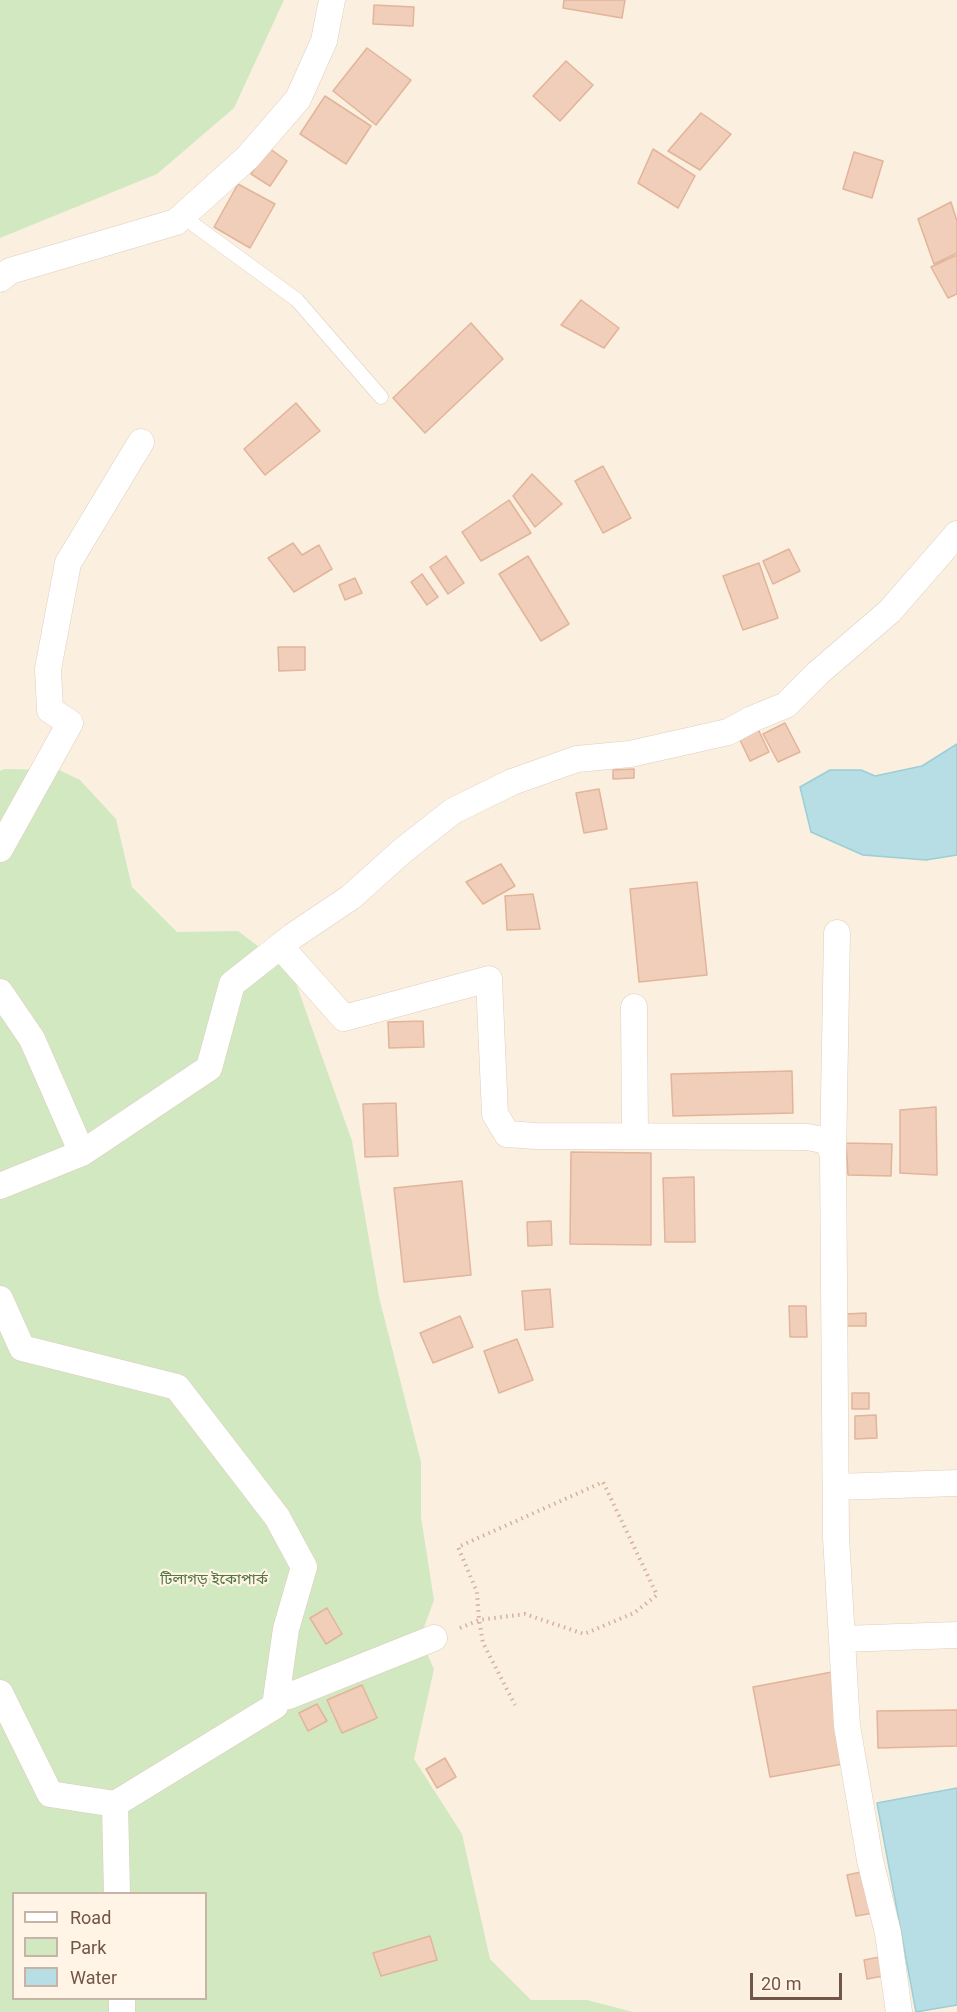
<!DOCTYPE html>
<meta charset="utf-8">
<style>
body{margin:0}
#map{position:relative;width:957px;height:2012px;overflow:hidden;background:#fbf0e0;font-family:Roboto,sans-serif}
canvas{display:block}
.legend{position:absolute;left:12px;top:1892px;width:195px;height:108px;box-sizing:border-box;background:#fff4e6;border:2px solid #c6b5a7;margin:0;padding:8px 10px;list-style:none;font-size:18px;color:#715648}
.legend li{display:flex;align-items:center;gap:12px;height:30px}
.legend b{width:30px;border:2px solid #c6b5a7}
.scale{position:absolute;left:750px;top:1973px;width:92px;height:27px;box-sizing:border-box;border:3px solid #715648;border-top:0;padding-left:8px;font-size:18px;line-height:21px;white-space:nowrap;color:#715648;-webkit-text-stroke:4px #fff4e6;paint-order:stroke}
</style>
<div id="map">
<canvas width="957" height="2012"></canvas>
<ul class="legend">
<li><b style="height:8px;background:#fff"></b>Road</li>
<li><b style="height:16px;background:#d1e8c0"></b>Park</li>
<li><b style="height:16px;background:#b6dee4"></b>Water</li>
</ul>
<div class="scale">20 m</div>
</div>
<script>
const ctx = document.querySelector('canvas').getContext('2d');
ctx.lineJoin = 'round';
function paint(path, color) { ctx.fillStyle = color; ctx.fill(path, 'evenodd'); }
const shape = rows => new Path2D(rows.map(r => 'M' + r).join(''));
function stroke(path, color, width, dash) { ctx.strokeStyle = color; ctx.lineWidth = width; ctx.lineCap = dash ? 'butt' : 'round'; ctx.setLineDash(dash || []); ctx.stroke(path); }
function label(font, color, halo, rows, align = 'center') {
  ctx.font = font + ' Roboto,"Noto Sans Bengali",sans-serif'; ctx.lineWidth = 4.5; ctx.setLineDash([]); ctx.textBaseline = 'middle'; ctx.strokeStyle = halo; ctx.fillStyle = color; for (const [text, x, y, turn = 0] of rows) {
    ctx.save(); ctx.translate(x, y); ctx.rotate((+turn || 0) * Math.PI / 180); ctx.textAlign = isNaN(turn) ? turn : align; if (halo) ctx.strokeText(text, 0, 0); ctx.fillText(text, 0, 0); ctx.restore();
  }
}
paint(shape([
 [0,0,284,0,234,108,157,174,0,238],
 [4,769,59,770,80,780,116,819,132,887,177,932,238,931,292,972,352,1141,379,1297,421,1462,421,1517,434,1600,420,1638,434,1669,414,1759,462,1834,490,1959,531,2000,587,2000,633,2012,0,2012,0,771],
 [14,1894,206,1894,206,1998,14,1998]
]), '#d1e8c0');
const water = shape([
 [957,744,957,855,926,860,863,855,811,832,800,787,830,770,861,770,875,776,922,766,957,744],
 [957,1788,957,2005,916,2012,877,1803,957,1788]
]);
paint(water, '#b6dee4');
stroke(water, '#9cced5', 1.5);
const building = shape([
 [564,0,625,0,622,18,563,8,564,0],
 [374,5,414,7,413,26,373,24,374,5],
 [367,48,411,80,376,125,333,91,367,48],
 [566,61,593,85,560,121,533,96,566,61],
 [325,96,371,126,346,164,300,134,325,96],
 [701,113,731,134,700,170,668,151,701,113],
 [269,148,287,161,270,186,251,174,269,148],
 [653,149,695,176,678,208,638,183,653,149],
 [854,152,883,161,872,198,843,189,854,152],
 [238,184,275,204,250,248,214,227,238,184],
 [951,202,957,221,957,253,934,264,918,219,951,202],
 [957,255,957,294,948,298,931,267,957,255],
 [581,300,619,328,604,348,561,325,581,300],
 [471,323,503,359,425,433,393,398,471,323],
 [296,403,320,431,265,475,244,449,296,403],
 [603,466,631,518,603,533,575,481,603,466],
 [532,474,562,504,535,527,513,496,532,474],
 [509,500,531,533,481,561,462,532,509,500],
 [293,543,302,555,319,545,332,569,294,592,268,558,293,543],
 [789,549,800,571,773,584,763,561,789,549],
 [446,556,464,583,448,594,430,567,446,556],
 [528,556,569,624,541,641,499,574,528,556],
 [759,563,778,618,743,630,723,576,759,563],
 [422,574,438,597,427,605,411,582,422,574],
 [355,578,362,593,345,600,339,585,355,578],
 [278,647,305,647,305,670,279,671,278,647],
 [785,723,800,752,778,762,763,734,785,723],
 [758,729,769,752,750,761,739,738,758,729],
 [634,769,634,778,613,779,613,770,634,769],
 [599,789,607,829,584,833,576,793,599,789],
 [501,864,515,886,483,904,466,882,501,864],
 [697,882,707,975,639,982,630,889,697,882],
 [533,894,540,929,507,930,505,896,533,894],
 [423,1021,424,1047,389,1048,388,1022,423,1021],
 [792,1071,793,1113,673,1116,671,1074,792,1071],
 [396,1103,398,1156,365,1157,363,1104,396,1103],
 [936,1107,937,1175,900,1173,900,1110,936,1107],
 [846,1143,892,1144,891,1176,848,1175,846,1143],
 [571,1152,651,1153,651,1245,570,1244,571,1152],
 [694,1177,695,1242,665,1242,663,1178,694,1177],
 [462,1181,471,1275,404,1282,394,1188,462,1181],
 [551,1221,552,1245,528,1246,527,1222,551,1221],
 [550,1289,553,1327,525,1330,522,1291,550,1289],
 [789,1306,806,1306,807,1337,790,1337,789,1306],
 [866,1313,866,1326,845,1326,845,1314,866,1313],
 [460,1316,473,1347,433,1363,420,1333,460,1316],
 [517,1339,533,1380,499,1393,484,1351,517,1339],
 [852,1393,869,1393,869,1409,852,1409,852,1393],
 [876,1415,877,1438,855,1439,855,1416,876,1415],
 [327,1608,342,1634,326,1644,310,1618,327,1608],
 [832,1672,849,1763,770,1777,753,1687,832,1672],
 [362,1685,377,1718,342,1733,327,1700,362,1685],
 [317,1704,327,1721,308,1731,299,1713,317,1704],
 [957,1710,957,1746,878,1748,877,1711,957,1710],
 [445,1758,456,1777,437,1788,426,1769,445,1758],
 [866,1871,874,1913,856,1916,847,1875,866,1871],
 [430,1936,437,1960,381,1976,373,1953,430,1936],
 [885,1956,889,1975,867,1979,864,1960,885,1956]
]);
paint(building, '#f0ceb9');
stroke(building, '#e2b499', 1.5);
const lane = shape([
 [182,216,297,300,381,397]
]);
const street = shape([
 [0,279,10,271,176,222,247,158,298,99,324,41,332,0],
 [0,849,70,723,50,710,48,669,68,563,141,442],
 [280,946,344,1018,489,979,495,1114,507,1134,535,1136,807,1137,828,1141,833,1156,836,1537,847,1726,870,1860,888,1933,899,2012],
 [0,992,32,1039,82,1153,209,1068,232,984,293,936,351,897,401,852,453,811,512,782,577,759,630,754,728,732,752,719,786,705,818,673,890,611,957,534],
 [634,1007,635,1136],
 [833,1156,837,933],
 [0,1186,82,1153],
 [0,1299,22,1348,177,1387,277,1517,304,1567,286,1629,275,1706,115,1804],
 [836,1487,957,1483],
 [842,1639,957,1635],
 [278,1684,289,1696,434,1638],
 [0,1693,50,1794,115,1804,117,1894],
 [122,1998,122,2012]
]);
stroke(lane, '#dfccbd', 15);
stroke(street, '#dfccbd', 27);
stroke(shape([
 [460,1628,479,1620,525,1614,584,1634,634,1613,657,1595,603,1482,458,1547,477,1592,479,1620,483,1643,515,1705]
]), '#d4b19c', 4, [1.5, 4.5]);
stroke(lane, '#fff', 14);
stroke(street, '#fff', 26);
label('15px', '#527741', '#fff4e6', [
 ["টিলাগড় ইকোপার্ক",214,1580]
]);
</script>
